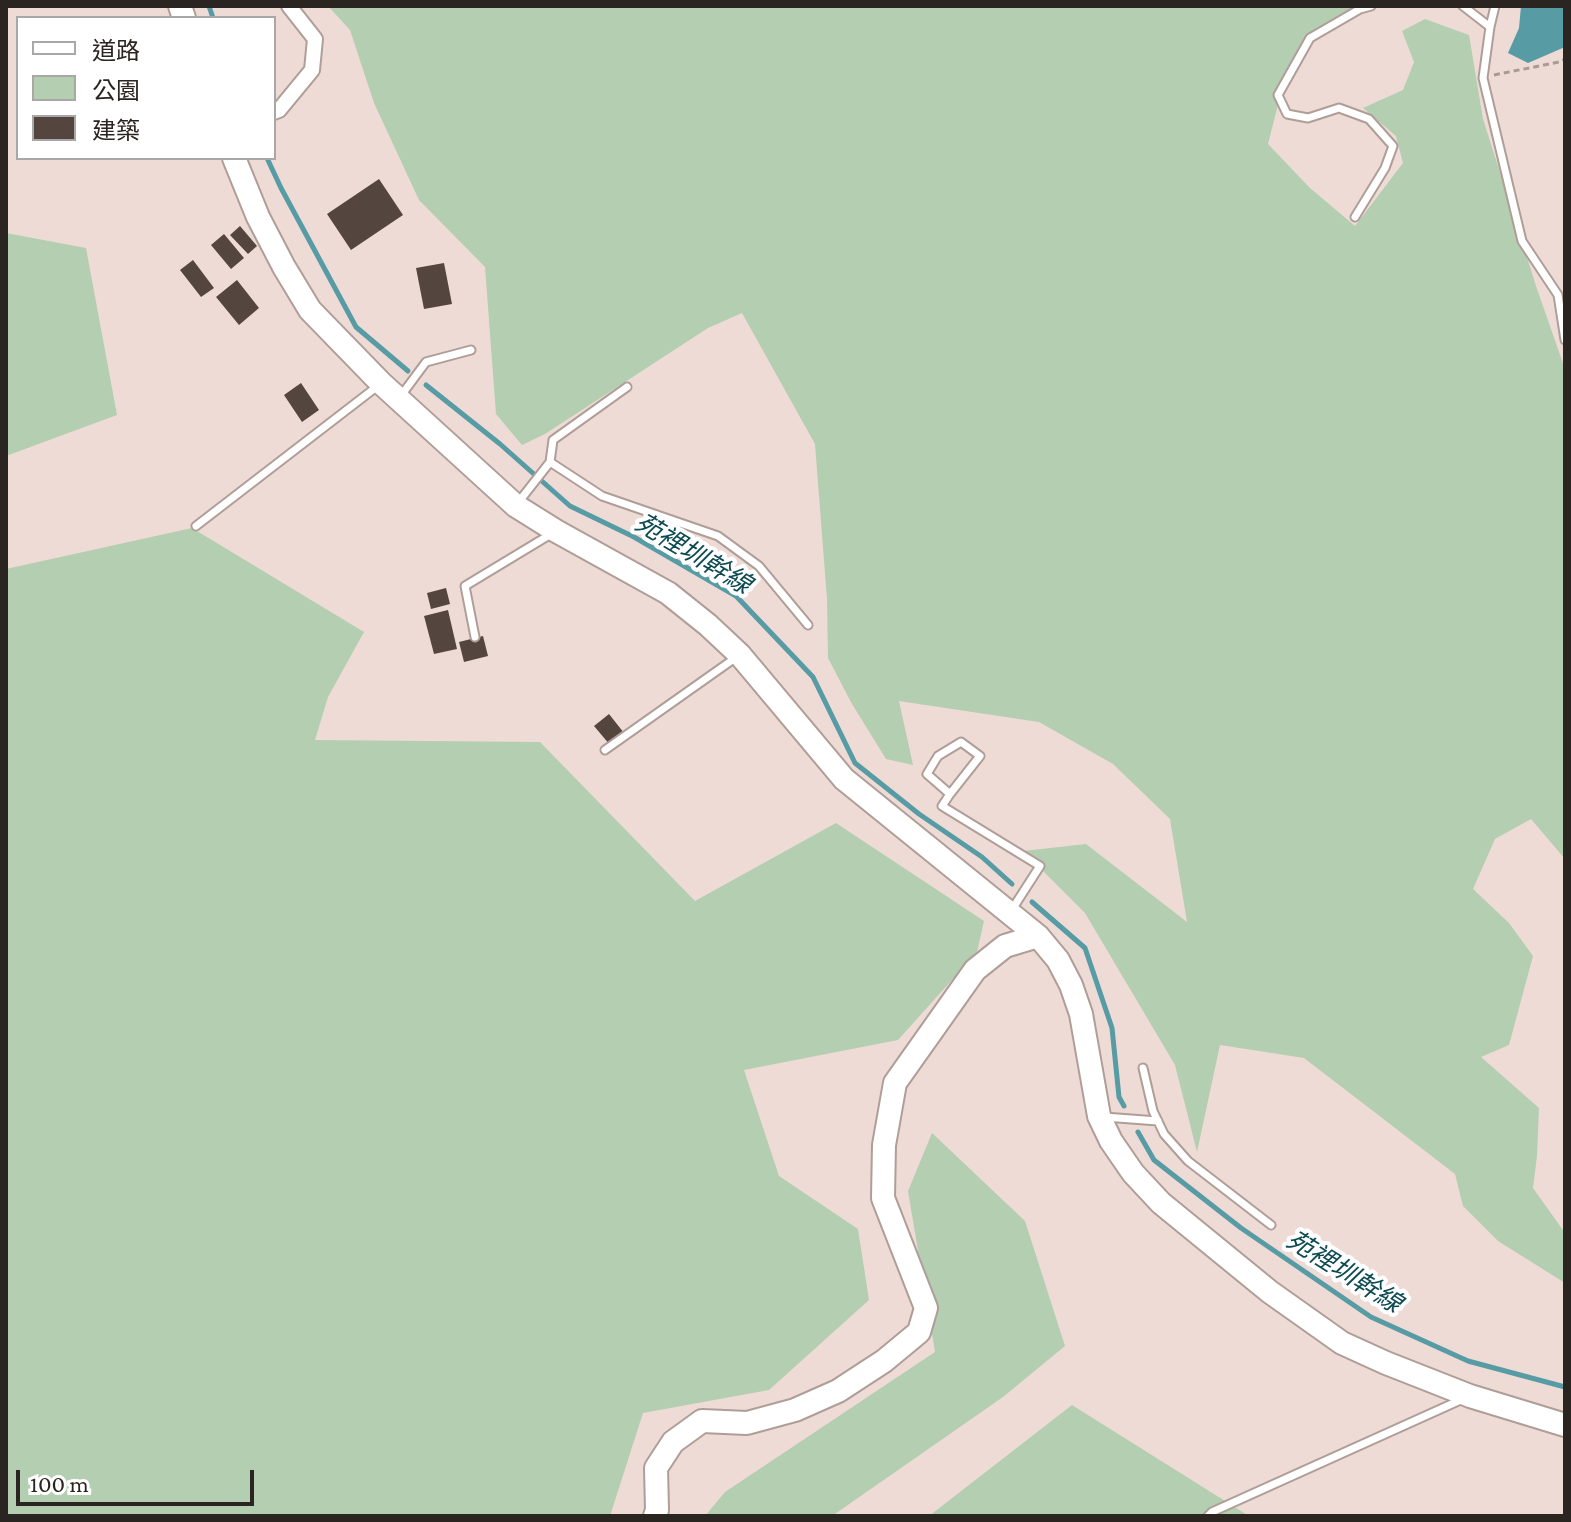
<!DOCTYPE html>
<meta charset="utf-8">
<style>
body{margin:0}
#map{position:relative;width:1571px;height:1522px;overflow:hidden;background:#eedbd5;font-family:"Crimson Pro","Noto Sans TC",serif}
canvas{display:block}
.frame{position:absolute;inset:0;border:8px solid #2b2522;pointer-events:none}
.legend{position:absolute;left:16px;top:16px;width:260px;height:144px;box-sizing:border-box;background:#fff;border:2px solid #aaa8a7;margin:0;padding:10px 14px;list-style:none;font-size:24px;color:#2b2522}
.legend li{display:flex;align-items:center;gap:16px;height:40px}
.legend b{width:40px;border:2px solid #aaa8a7}
.scale{position:absolute;left:16px;top:1470px;width:238px;height:36px;box-sizing:border-box;border:4px solid #2b2522;border-top:0;padding-left:10px;font-size:24px;line-height:28px;white-space:nowrap;color:#2b2522;-webkit-text-stroke:6px #fff;paint-order:stroke}
</style>
<div id="map">
<canvas width="1571" height="1522"></canvas>
<div class="frame"></div>
<ul class="legend">
<li><b style="height:10px;background:#fff"></b>道路</li>
<li><b style="height:22px;background:#b4ceb1"></b>公園</li>
<li><b style="height:22px;background:#54453f"></b>建築</li>
</ul>
<div class="scale">100 m</div>
</div>
<script>
const ctx = document.querySelector('canvas').getContext('2d');
ctx.lineJoin = 'round';
function paint(path, color) { ctx.fillStyle = color; ctx.fill(path, 'evenodd'); }
const shape = rows => new Path2D(rows.map(r => 'M' + r).join(''));
function stroke(path, color, width, dash) { ctx.strokeStyle = color; ctx.lineWidth = width; ctx.lineCap = dash ? 'butt' : 'round'; ctx.setLineDash(dash || []); ctx.stroke(path); }
function label(font, color, halo, rows, align = 'center') {
  ctx.font = font + ' "Crimson Pro","Noto Sans TC",serif'; ctx.lineWidth = 8; ctx.setLineDash([]); ctx.textBaseline = 'middle'; ctx.strokeStyle = halo; ctx.fillStyle = color; for (const [text, x, y, turn = 0] of rows) {
    ctx.save(); ctx.translate(x, y); ctx.rotate((+turn || 0) * Math.PI / 180); ctx.textAlign = isNaN(turn) ? turn : align; if (halo) ctx.strokeText(text, 0, 0); ctx.fillText(text, 0, 0); ctx.restore();
  }
}
paint(shape([
 [328,6,1355,6,1310,33,1280,97,1268,144,1310,188,1355,226,1403,163,1396,136,1363,108,1403,90,1414,62,1402,31,1425,19,1469,35,1483,119,1537,289,1565,369,1565,859,1531,819,1495,839,1473,889,1509,923,1533,956,1509,1045,1481,1057,1539,1108,1537,1156,1533,1188,1565,1233,1565,1283,1498,1241,1463,1206,1455,1174,1304,1058,1220,1045,1197,1152,1175,1065,1085,913,1023,851,1086,844,1187,922,1170,819,1113,764,1039,722,899,701,913,765,886,759,852,704,828,658,827,599,815,444,742,313,708,328,545,434,522,445,496,414,485,267,419,200,374,103,350,30],
 [6,233,86,248,117,415,6,456],
 [192,528,364,632,328,697,315,740,540,742,695,901,836,823,984,921,977,952,898,1040,744,1070,779,1176,858,1229,869,1300,769,1390,643,1413,610,1516,6,1516,6,569],
 [932,1133,1025,1221,1065,1346,1003,1397,832,1516,705,1516,725,1492,935,1352,908,1191],
 [1072,1405,1249,1516,929,1516]
]), '#b4ceb1');
paint(shape([
 [1521,6,1565,6,1565,47,1528,63,1508,53,1519,28]
]), '#579ba5');
stroke(shape([
 [209,6,213,18],
 [267,158,281,188,356,327,408,371],
 [426,385,500,444,570,506,634,537,736,596,813,677,855,763,919,814,982,857,1012,884],
 [1032,902,1085,948,1112,1028,1119,1097,1124,1106],
 [1138,1132,1154,1160,1241,1228,1371,1317,1468,1361,1565,1387]
]), '#579ba5', 5);
paint(shape([
 [379,179,403,215,351,250,327,214],
 [240,226,257,246,248,254,230,235],
 [224,234,244,258,231,269,211,245],
 [193,260,214,288,201,297,180,270],
 [444,263,452,304,424,309,416,268],
 [237,280,259,308,239,325,216,297],
 [301,383,319,410,302,422,284,395],
 [446,588,450,604,431,609,427,593],
 [448,610,457,649,434,654,424,616],
 [483,636,488,656,464,662,459,642],
 [609,714,624,733,610,745,594,726]
]), '#54453f');
const lane = shape([
 [1463,6,1490,27],
 [1495,6,1490,27,1483,78,1522,241,1558,295,1565,340],
 [1355,217,1385,168,1393,146,1369,119,1339,108,1308,118,1287,114,1278,95,1310,38,1360,9,1371,6],
 [627,387,553,440,550,462,602,496,718,536,759,566,808,625],
 [400,397,426,362,471,350],
 [517,504,550,462],
 [196,526,379,385],
 [475,637,465,586,551,534],
 [605,750,738,656],
 [950,794,927,774,938,756,961,742,980,756,950,794,942,806,1040,866,1011,911],
 [1143,1068,1153,1111,1164,1134,1188,1161,1271,1225],
 [1104,1117,1158,1121],
 [1208,1516,1212,1512,1465,1398]
]);
const street = shape([
 [274,112,279,110,312,70,315,39,289,6]
]);
const secondary = shape([
 [180,6,184,18],
 [234,158,258,217,284,267,310,310,381,383,516,506,556,531,668,593,708,625,740,655,844,779,1038,936,1058,960,1071,985,1081,1014,1099,1116,1111,1141,1133,1173,1161,1203,1270,1292,1342,1343,1386,1363,1470,1396,1565,1425],
 [655,1516,657,1510,656,1468,673,1442,702,1421,747,1423,795,1410,838,1391,884,1361,919,1332,926,1308,883,1198,884,1145,895,1083,975,970,1005,946,1038,936]
]);
stroke(lane, '#af9e97', 11);
stroke(street, '#af9e97', 18);
stroke(secondary, '#af9e97', 26);
stroke(shape([
 [1494,75,1559,62,1565,59]
]), '#a89a95', 3, [6, 4]);
stroke(lane, '#fff', 7);
stroke(street, '#fff', 14);
stroke(secondary, '#fff', 22);
label('italic 26px', '#0d4b53', '#fff', [
 ["苑裡圳幹線",693,554,31],
 ["苑裡圳幹線",1344,1272,32]
]);
</script>
